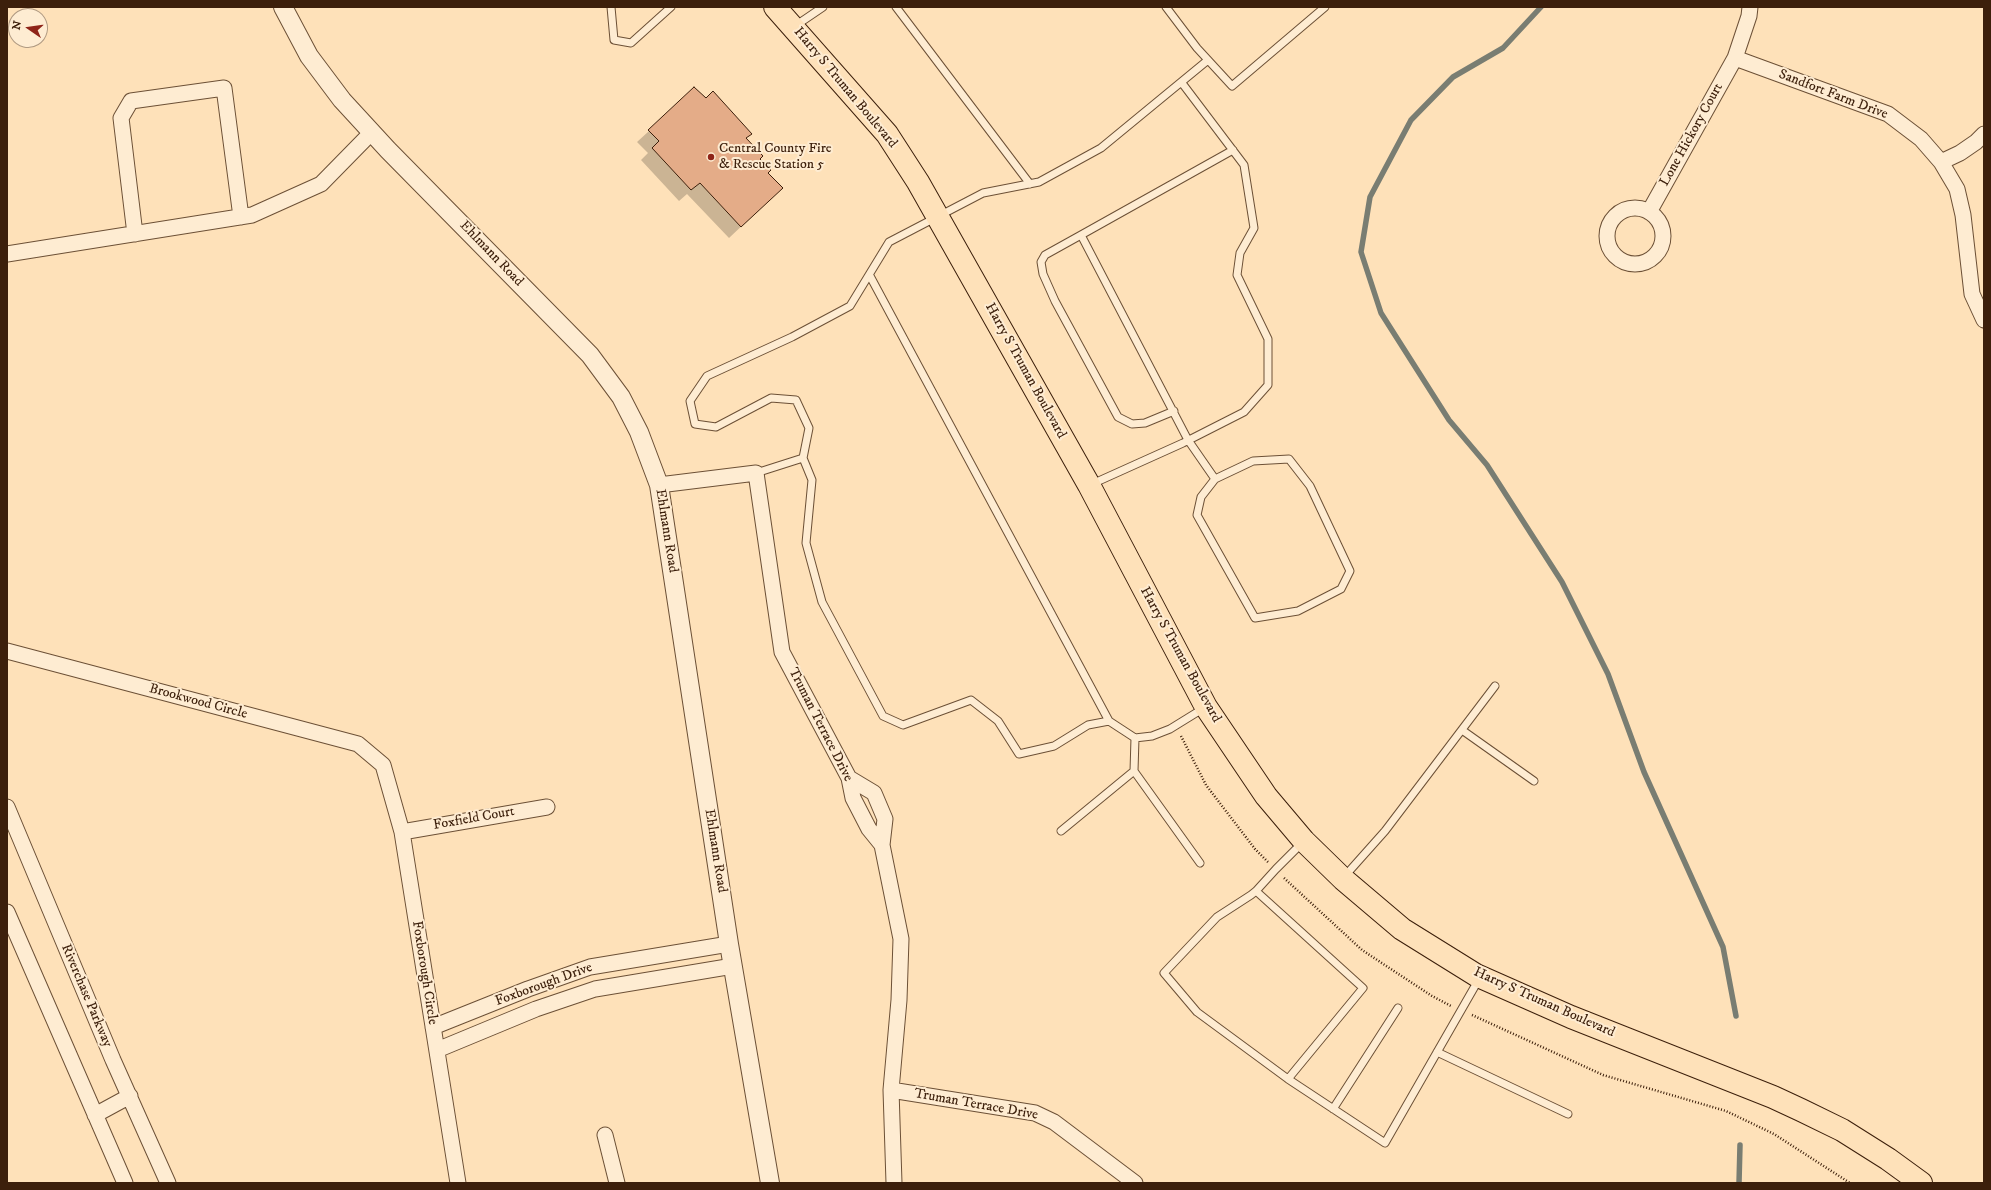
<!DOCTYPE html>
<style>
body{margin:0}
#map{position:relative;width:1991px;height:1190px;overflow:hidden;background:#fee1b9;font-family:"IM FELL DW Pica",serif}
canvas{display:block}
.frame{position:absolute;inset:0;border:8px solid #3c1f0b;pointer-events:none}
.north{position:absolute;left:8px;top:8px;width:40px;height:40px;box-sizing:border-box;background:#feecd2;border:1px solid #b09a82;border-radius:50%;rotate:283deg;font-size:11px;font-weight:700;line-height:16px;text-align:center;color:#3c1f0b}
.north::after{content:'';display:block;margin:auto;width:14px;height:18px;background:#8f2418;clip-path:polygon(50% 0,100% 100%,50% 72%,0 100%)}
</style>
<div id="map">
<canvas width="1991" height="1190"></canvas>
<div class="frame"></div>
<div class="north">N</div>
</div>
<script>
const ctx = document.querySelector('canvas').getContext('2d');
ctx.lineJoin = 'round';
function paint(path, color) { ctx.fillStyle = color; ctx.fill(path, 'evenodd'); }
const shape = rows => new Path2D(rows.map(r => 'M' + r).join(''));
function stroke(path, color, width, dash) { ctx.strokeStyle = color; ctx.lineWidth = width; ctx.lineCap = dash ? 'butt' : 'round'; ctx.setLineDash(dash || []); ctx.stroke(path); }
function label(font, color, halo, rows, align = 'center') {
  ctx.font = font + ' "IM FELL DW Pica",serif'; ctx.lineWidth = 4; ctx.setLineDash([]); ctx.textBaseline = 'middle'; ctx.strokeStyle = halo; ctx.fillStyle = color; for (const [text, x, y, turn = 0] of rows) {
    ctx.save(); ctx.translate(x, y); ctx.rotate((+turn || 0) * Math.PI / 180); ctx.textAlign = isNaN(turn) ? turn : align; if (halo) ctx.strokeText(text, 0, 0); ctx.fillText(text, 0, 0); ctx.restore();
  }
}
paint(shape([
 [649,131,746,138,767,173,782,188,729,238,687,194,679,201,641,160,648,153,637,142]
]), '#0003');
stroke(shape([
 [1541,7,1503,48,1453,77,1411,120,1370,197,1361,252,1381,313,1449,420,1487,465,1562,582,1608,674,1644,772,1723,947,1736,1016],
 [1739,1183,1740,1145]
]), '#797d72', 5.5);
const building = shape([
 [694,87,706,98,713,91,752,134,746,138,763,156,760,159,771,170,768,173,783,188,741,227,700,183,691,190,652,148,659,141,648,130,694,87]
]);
paint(building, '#e4ac88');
stroke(building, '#3c1f0b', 1);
const service = shape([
 [611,7,614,40,631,43,671,7],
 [896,7,1030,184],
 [1166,7,1197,48,1232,86,1325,7],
 [795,26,823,7],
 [1081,235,1045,255,1041,262,1043,274,1055,301,1118,417,1132,424,1145,423,1174,411],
 [870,276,1109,721],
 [756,473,803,458],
 [1215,479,1253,461,1289,459,1310,486,1350,571,1341,589,1298,611,1255,618,1197,515,1201,497,1215,479,1188,440,1081,235,1233,150],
 [1092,484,1183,443,1244,412,1268,385,1268,339,1237,275,1240,253,1254,228,1244,165,1182,83],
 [1204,708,1170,729,1152,736,1135,738,1109,721,1088,725,1054,746,1019,754,998,721,971,700,903,725,883,716,822,602,806,543,812,480,803,458,809,428,796,400,771,398,716,427,695,424,690,401,707,376,792,337,850,306,889,242,983,193,1039,182,1101,148,1208,60],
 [1462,730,1534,781],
 [1135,738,1134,771,1200,863],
 [1061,831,1134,771],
 [1344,877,1385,831,1495,686],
 [1256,891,1363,988,1288,1079,1197,1012,1164,973,1217,917,1251,895,1256,891,1276,869,1303,842],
 [1437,1052,1568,1114],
 [1288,1079,1385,1143,1479,979],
 [1333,1109,1398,1008]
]);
const minor = shape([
 [1735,58,1888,114,1921,139,1941,162,1957,189,1963,215,1972,294,1984,320],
 [1941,162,1960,153,1976,142,1984,134],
 '1607 236a28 28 0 1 1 56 0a28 28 0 1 1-56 0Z',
 [1649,212,1735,58,1749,16,1750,7],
 [135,234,121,118,131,101,224,88,241,217],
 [7,254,252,215,321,184,372,132],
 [659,485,756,473,782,652,849,778,853,798,869,829,882,845,901,939,899,1000,891,1090],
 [7,651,358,744,383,765,402,832,458,1183],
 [849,778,874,793,885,819,882,845],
 [7,807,113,1060,168,1183],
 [402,832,547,807],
 [7,912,125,1183],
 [433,1027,528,989,590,967,729,944],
 [437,1050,536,1009,595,989,733,966],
 [95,1115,130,1096],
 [605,1135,617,1183],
 [894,1183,891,1090,1035,1113,1054,1122,1135,1183]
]);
const tertiary = shape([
 [283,7,309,56,342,100,388,150,590,355,621,397,639,432,659,485,729,944,770,1183]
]);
const primary = shape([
 [775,7,887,134,918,182,1089,485,1206,707,1266,796,1304,841,1343,879,1402,929,1476,975,1571,1017,1773,1097,1801,1110,1842,1130,1888,1159,1921,1183]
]);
stroke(service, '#6c5036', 9);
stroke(minor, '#6c5036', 17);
stroke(tertiary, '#6c5036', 20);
stroke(primary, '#3c1f0b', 24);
stroke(shape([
 [1181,736,1206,785,1255,849,1268,862],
 [1284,878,1362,950,1432,996,1451,1006],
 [1472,1015,1603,1075,1726,1111,1774,1134,1850,1183]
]), '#3c1f0b', 2.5, [1, 2]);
stroke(service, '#feecd2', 7);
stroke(minor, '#feecd2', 15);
stroke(tertiary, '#feecd2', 18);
stroke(primary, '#fee1b9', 22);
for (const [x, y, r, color] of [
 [711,157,4,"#8f2418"]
]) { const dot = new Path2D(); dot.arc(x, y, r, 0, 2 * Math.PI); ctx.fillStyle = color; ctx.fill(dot); stroke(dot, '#feecd2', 1.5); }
label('14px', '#3c1f0b', '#feecd2', [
 ["Harry S Truman Boulevard",845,88,50],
 ["Sandfort Farm Drive",1833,95,21],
 ["Lone Hickory Court",1692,135,-61],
 ["Ehlmann Road",491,254,46],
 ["Harry S Truman Boulevard",1025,371,61],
 ["Ehlmann Road",666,531,81],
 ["Harry S Truman Boulevard",1180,655,61],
 ["Brookwood Circle",198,702,15],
 ["Truman Terrace Drive",820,725,63],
 ["Foxfield Court",474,819,-10],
 ["Ehlmann Road",715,851,81],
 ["Foxborough Circle",424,973,81],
 ["Foxborough Drive",544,985,-20],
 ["Riverchase Parkway",86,996,67],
 ["Harry S Truman Boulevard",1544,1003,24],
 ["Truman Terrace Drive",976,1105,10]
]);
label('14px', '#3c1f0b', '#feecd2', [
 ["Central County Fire",719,149],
 ["& Rescue Station 5",719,165]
], 'left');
</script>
